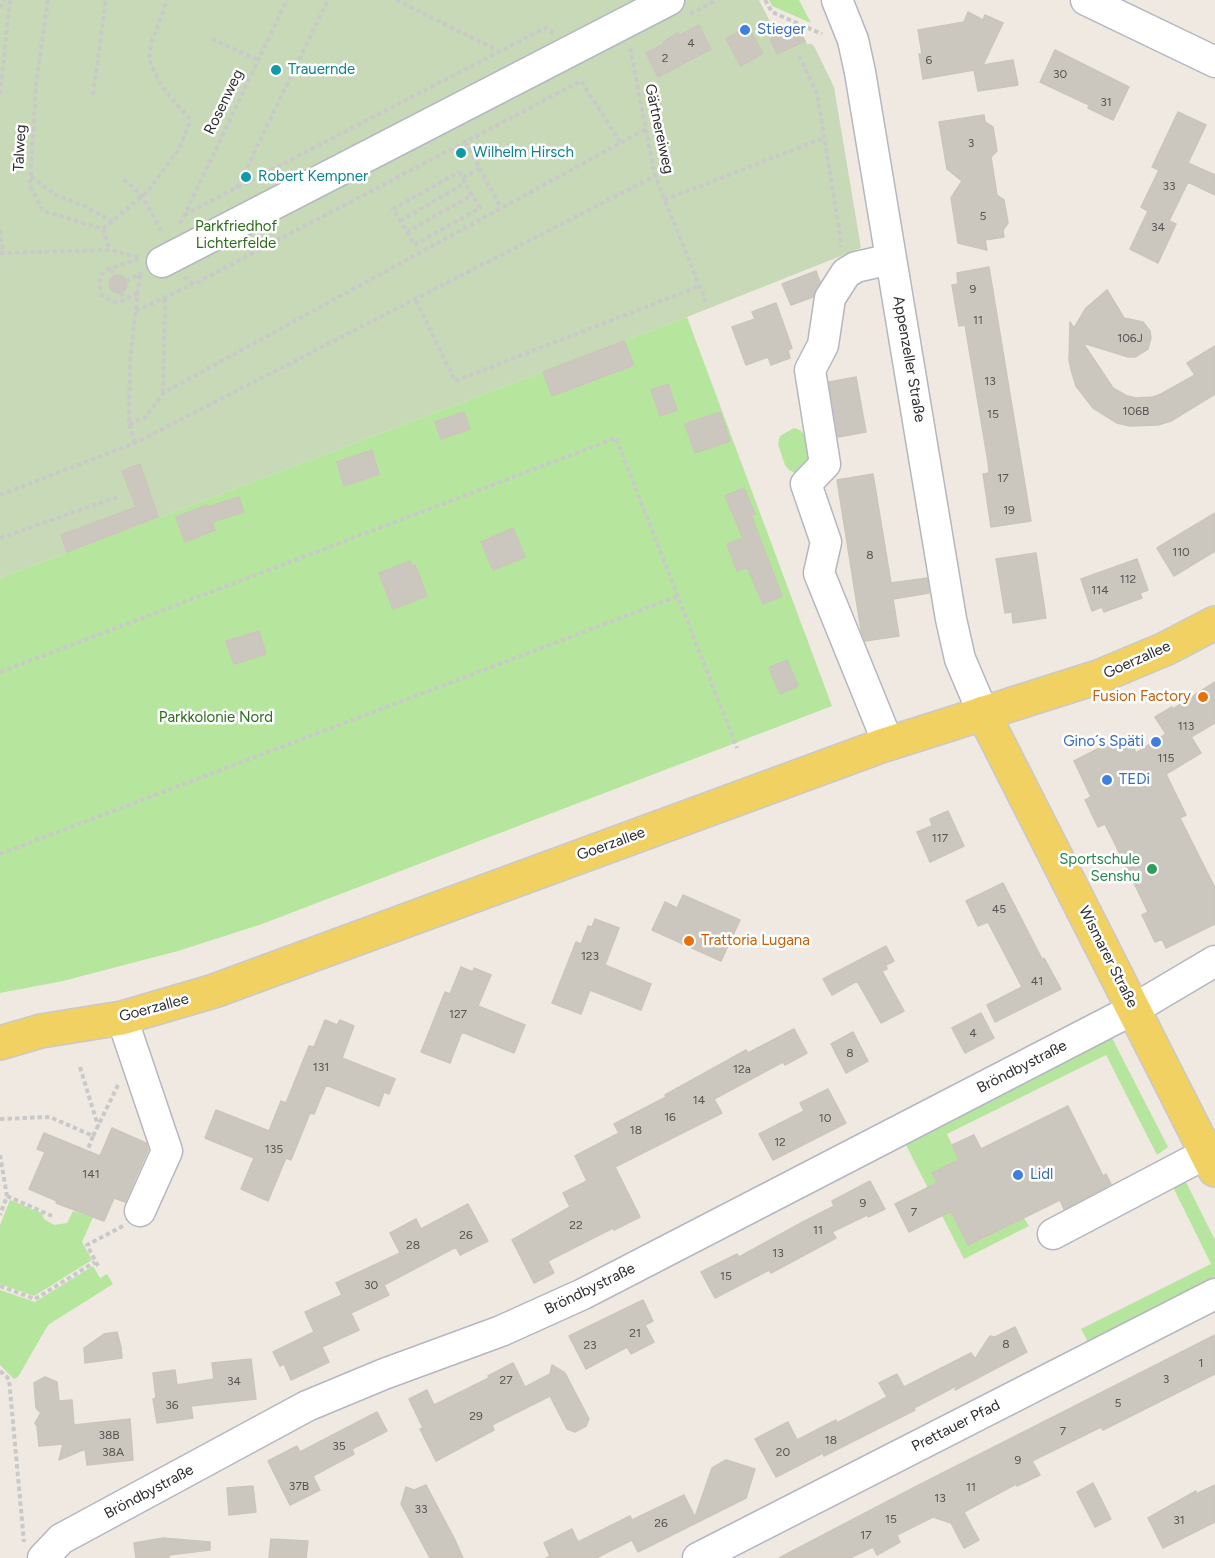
<!DOCTYPE html>
<meta charset="utf-8">
<style>
body{margin:0}
canvas{display:block;background:#efe9e1}
</style>
<canvas width="1215" height="1558"></canvas>
<script>
const ctx = document.querySelector('canvas').getContext('2d');
ctx.lineJoin = 'round';
function paint(path, color) { ctx.fillStyle = color; ctx.fill(path, 'evenodd'); }
const shape = rows => new Path2D(rows.map(r => 'M' + r).join(''));
function stroke(path, color, width, dash) { ctx.strokeStyle = color; ctx.lineWidth = width; ctx.lineCap = dash ? 'butt' : 'round'; ctx.setLineDash(dash || []); ctx.stroke(path); }
function label(font, color, halo, rows, align = 'center') {
  ctx.font = font + ' Figtree,sans-serif'; ctx.lineWidth = 5; ctx.setLineDash([]); ctx.textBaseline = 'middle'; ctx.strokeStyle = halo; ctx.fillStyle = color; for (const [text, x, y, turn = 0] of rows) {
    ctx.save(); ctx.translate(x, y); ctx.rotate((+turn || 0) * Math.PI / 180); ctx.textAlign = isNaN(turn) ? turn : align; if (halo) ctx.strokeText(text, 0, 0); ctx.fillText(text, 0, 0); ctx.restore();
  }
}
paint(shape([
 [769,0,799,0,811,23,772,6],
 [687,317,832,706,262,924,178,951,124,965,63,981,0,993,0,578],
 [794,428,800,430,806,436,813,457,803,472,795,473,789,470,785,465,778,444,780,436],
 [1111,1036,1168,1147,1157,1155,1106,1055,947,1134,959,1160,932,1174,968,1245,1024,1218,1029,1226,964,1259,905,1143],
 [1185,1180,1215,1240,1215,1278,1088,1342,1081,1329,1211,1264,1171,1183],
 [10,1200,42,1213,44,1219,54,1225,67,1223,73,1211,93,1217,82,1242,92,1260,34,1296,0,1284,0,1225],
 [93,1266,100,1278,107,1274,113,1284,48,1325,18,1377,14,1379,0,1365,0,1290,35,1302]
]), '#b6e59e');
paint(shape([
 [0,0,759,0,777,35,797,25,807,44,811,44,814,46,834,87,861,248,687,317,0,578]
]), '#c8d9b8');
const building = shape([
 [968,12,983,20,985,15,1003,23,983,65,1013,60,1018,85,978,91,974,70,923,79,919,54,922,54,918,30,964,22,968,12],
 [699,25,711,49,658,77,646,53,664,44,663,42,678,33,680,35,699,25],
 [797,25,805,41,777,54,770,39,797,25],
 [748,26,763,53,741,66,726,39,748,26],
 [1055,50,1129,87,1113,120,1088,108,1089,105,1040,82,1055,50],
 [1178,112,1206,125,1188,163,1215,175,1215,195,1188,182,1169,221,1176,224,1158,263,1130,249,1148,211,1141,207,1159,170,1152,167,1178,112],
 [984,115,985,122,993,127,997,151,991,157,997,195,1004,200,1008,223,1003,230,1004,237,985,240,987,250,958,243,951,198,962,181,947,169,939,122,984,115],
 [989,267,1031,521,991,527,983,474,989,473,988,462,965,325,959,326,952,285,958,284,957,273,989,267],
 [816,271,820,282,813,297,791,305,782,284,816,271],
 '109 284a9 9 0 1 1 18 0a9 9 0 1 1-18 0Z',
 [1107,290,1124,318,1143,322,1150,331,1151,338,1148,349,1135,357,1128,357,1083,343,1113,388,1127,396,1136,398,1153,397,1161,394,1195,375,1187,363,1215,346,1215,394,1171,421,1158,425,1130,426,1117,423,1093,408,1076,386,1072,373,1069,360,1070,322,1074,328,1086,308,1107,290],
 [776,303,792,348,788,350,790,358,771,365,768,357,746,365,732,327,755,319,752,312,776,303],
 [624,341,634,365,552,396,543,372,624,341],
 [856,377,866,432,838,437,829,382,856,377],
 [668,384,677,410,660,416,651,390,668,384],
 [464,412,470,429,441,439,435,422,464,412],
 [720,412,730,441,695,453,685,424,720,412],
 [372,450,379,474,344,486,337,462,372,450],
 [140,464,158,517,67,552,61,535,136,507,122,471,140,464],
 [873,474,891,583,927,578,929,593,893,599,899,636,865,641,861,630,837,480,873,474],
 [744,488,755,514,751,515,782,596,763,604,747,567,737,571,727,544,743,538,725,496,744,488],
 [239,497,244,512,212,522,215,530,185,542,176,517,207,505,207,507,239,497],
 [1215,513,1215,551,1174,576,1157,548,1215,513],
 [513,528,525,557,493,570,481,542,513,528],
 [1036,553,1046,618,1013,623,1012,612,1005,613,996,559,1036,553],
 [1137,559,1148,590,1140,593,1142,598,1104,612,1102,607,1092,611,1081,579,1137,559],
 [410,561,412,567,415,565,427,596,393,609,379,573,410,561],
 [259,631,266,654,234,664,226,641,259,631],
 [787,660,798,686,780,694,769,668,787,660],
 [1215,682,1215,723,1191,737,1201,753,1166,774,1186,815,1180,818,1215,888,1215,924,1166,948,1162,939,1155,942,1142,915,1148,912,1118,850,1105,824,1098,827,1085,800,1091,797,1074,761,1121,737,1122,739,1128,736,1136,753,1166,734,1155,717,1172,707,1173,709,1215,682],
 [948,811,964,846,930,862,917,832,932,826,930,819,948,811],
 [1003,883,1042,959,1044,958,1061,989,995,1022,987,1005,1022,987,988,922,978,926,966,901,1003,883],
 [683,895,740,920,721,961,652,930,665,902,677,908,683,895],
 [595,919,619,928,605,965,651,984,641,1010,590,990,581,1014,552,1003,576,942,581,944,588,926,592,927,595,919],
 [886,946,894,961,886,965,887,969,882,971,904,1011,881,1023,857,981,832,995,823,979,886,946],
 [461,967,473,972,474,968,491,975,478,1006,525,1025,514,1053,462,1032,450,1063,421,1052,445,992,450,994,461,967],
 [981,1013,994,1038,965,1053,952,1028,981,1013],
 [325,1020,337,1025,340,1020,354,1026,342,1058,395,1079,389,1094,384,1092,379,1106,326,1085,314,1114,310,1113,291,1160,286,1158,268,1201,241,1189,254,1158,205,1138,216,1110,269,1131,281,1101,286,1103,309,1046,314,1047,325,1020],
 [794,1029,807,1053,785,1065,783,1062,714,1099,722,1113,615,1167,640,1217,614,1230,613,1228,548,1261,554,1273,534,1283,512,1240,570,1207,563,1193,587,1181,575,1156,619,1133,614,1124,666,1097,665,1095,746,1050,748,1053,794,1029],
 [853,1032,868,1061,846,1073,831,1044,853,1032],
 [828,1089,846,1123,773,1160,759,1134,804,1111,800,1103,828,1089],
 [1068,1106,1103,1176,1106,1174,1111,1184,1064,1209,1060,1200,968,1245,951,1211,909,1232,895,1204,937,1183,932,1173,959,1160,952,1145,974,1135,981,1149,1068,1106],
 [112,1128,146,1143,148,1150,125,1202,114,1198,104,1221,56,1203,57,1201,29,1189,45,1152,37,1149,44,1133,100,1156,112,1128],
 [870,1181,885,1209,868,1217,867,1215,832,1232,836,1238,771,1273,769,1270,715,1298,701,1272,737,1254,739,1257,801,1223,834,1206,832,1201,870,1181],
 [468,1204,488,1241,460,1255,456,1247,384,1285,389,1295,351,1313,359,1330,322,1347,329,1362,291,1380,284,1364,280,1366,273,1352,314,1332,305,1312,342,1295,336,1283,400,1253,390,1233,416,1219,421,1229,468,1204],
 [643,1300,653,1321,645,1325,654,1342,631,1354,627,1347,586,1369,569,1336,643,1300],
 [1015,1327,1027,1352,955,1390,958,1385,914,1408,915,1410,824,1456,823,1453,776,1477,755,1439,788,1422,797,1440,836,1420,837,1423,887,1397,879,1383,897,1374,904,1387,971,1353,975,1359,990,1336,995,1337,1015,1327],
 [117,1332,121,1347,122,1358,85,1363,84,1348,104,1334,117,1332],
 [1215,1335,1215,1374,1103,1430,1101,1427,1032,1461,1040,1475,1017,1486,1016,1484,964,1512,979,1540,964,1548,951,1523,933,1517,897,1535,900,1542,877,1555,873,1547,850,1558,779,1558,917,1486,1215,1335],
 [251,1359,256,1399,191,1406,193,1418,157,1423,153,1399,156,1398,153,1373,175,1370,177,1385,214,1379,212,1363,251,1359],
 [513,1363,525,1387,550,1374,552,1365,565,1373,589,1419,586,1426,575,1432,567,1429,550,1396,492,1425,494,1430,436,1461,420,1429,423,1428,409,1399,427,1390,434,1405,489,1378,488,1376,513,1363],
 [45,1377,57,1382,59,1401,72,1400,74,1425,130,1419,133,1460,87,1465,85,1449,59,1460,63,1444,39,1446,37,1426,35,1423,41,1413,36,1408,34,1383,45,1377],
 [377,1412,387,1431,352,1449,354,1454,313,1476,320,1490,290,1505,268,1461,297,1446,300,1452,377,1412],
 [726,1460,755,1469,746,1498,638,1552,632,1540,596,1558,546,1558,550,1556,544,1543,572,1529,578,1542,630,1516,632,1520,684,1495,695,1517,712,1468,726,1460],
 [1093,1483,1111,1519,1095,1527,1077,1492,1093,1483],
 [426,1485,454,1538,463,1558,430,1558,401,1504,406,1487,414,1490,426,1485],
 [1215,1485,1215,1522,1163,1548,1148,1518,1196,1491,1196,1494,1215,1485],
 [253,1486,256,1512,229,1515,227,1488,253,1486],
 [163,1538,210,1542,210,1550,169,1555,169,1558,136,1558,134,1543,163,1538],
 [271,1539,308,1541,306,1558,269,1558,271,1539]
]);
paint(building, '#cbc7bf');
stroke(building, '#cbc5ba', 1.5);
const minor = shape([
 [837,0,853,40,860,72,951,619,960,659,983,713],
 [1086,0,1215,62],
 [162,262,669,0],
 [888,743,819,573,826,542,806,484,825,464,810,370,823,345,830,298,846,273,856,267,891,259],
 [122,1018,167,1151,140,1211],
 [1053,1234,1207,1153],
 [43,1558,61,1539,307,1406,384,1374,501,1331,583,1294,1134,1009,1215,961],
 [698,1558,1215,1294]
]);
const major = shape([
 [983,713,1215,1170],
 [0,1043,41,1031,122,1018,214,991,881,746,1098,677,1165,649,1215,623]
]);
stroke(minor, '#b4b7c1', 33);
stroke(major, '#c9c9c9', 36);
stroke(shape([
 [48,0,36,84,30,186,43,211,103,229,110,250],
 [396,0,499,51],
 [765,0,772,12,822,34],
 [0,8,4,0],
 [690,14,717,0],
 [212,39,258,60],
 [630,48,655,176,706,302],
 [799,56,817,93,842,247],
 [0,94,10,0],
 [93,95,106,0],
 [480,168,501,208],
 [459,172,472,195,407,232,393,209,459,172],
 [31,176,54,194,86,207,112,221],
 [463,178,480,168,465,142],
 [124,179,142,196,163,234],
 [237,188,328,0],
 [664,200,824,138],
 [184,215,545,28,553,33],
 [400,221,465,183],
 [180,224,287,0],
 [103,229,147,192,179,149,189,124,189,118,161,86,149,60,151,44,167,0],
 [0,230,3,253],
 [407,232,414,245,480,208,472,195],
 [0,253,110,250,139,257],
 [111,269,114,276],
 [184,277,194,284,581,81,620,142],
 [126,281,142,273],
 [121,292,125,299],
 [138,293,122,301,114,302,102,295,99,283,102,274,109,269,138,259],
 [416,300,455,381,700,286],
 [136,311,193,284],
 [163,393,165,299],
 [129,424,146,417,163,393,646,129],
 [135,443,129,424,130,360,140,273],
 [0,495,135,443,655,176],
 [0,538,117,497],
 [0,672,616,438,737,748],
 [0,854,678,596],
 [80,1067,98,1126],
 [0,1119,50,1117,93,1136,86,1154],
 [93,1136,118,1085],
 [0,1155,7,1196,0,1215],
 [7,1196,52,1216],
 [98,1266,87,1245,123,1226],
 [0,1286,35,1299,95,1262],
 [0,1371,9,1379,24,1542]
]), '#c9c9c9', 4, [4.5, 3]);
stroke(minor, '#fff', 30);
stroke(major, '#f2d163', 33);
for (const [x, y, r, color] of [
 [745,30,6,"#3f7fe0"],
 [276,70,6,"#0f9aa8"],
 [461,153,6,"#0f9aa8"],
 [246,177,6,"#0f9aa8"],
 [1203,697,6,"#e8710a"],
 [1156,742,6,"#3f7fe0"],
 [1107,780,6,"#3f7fe0"],
 [1152,869,6,"#2e9e5b"],
 [689,941,6,"#e8710a"],
 [1018,1175,6,"#3f7fe0"]
]) { const dot = new Path2D(); dot.arc(x, y, r, 0, 2 * Math.PI); ctx.fillStyle = color; ctx.fill(dot); stroke(dot, '#fff', 2); }
label('12px', '#555452', null, [
 ["4",691,43],
 ["2",665,58],
 ["6",929,60],
 ["30",1060,74],
 ["31",1106,102],
 ["3",971,143],
 ["33",1169,186],
 ["5",983,216],
 ["34",1158,227],
 ["9",973,289],
 ["11",978,320],
 ["106J",1130,338],
 ["13",990,381],
 ["106B",1136,411],
 ["15",993,414],
 ["17",1003,478],
 ["19",1009,510],
 ["110",1181,552],
 ["8",870,555],
 ["112",1128,579],
 ["114",1100,590],
 ["113",1186,726],
 ["115",1166,758],
 ["117",940,838],
 ["45",999,909],
 ["123",590,956],
 ["41",1037,981],
 ["127",458,1014],
 ["4",973,1033],
 ["8",850,1053],
 ["131",321,1067],
 ["12a",742,1069],
 ["14",699,1100],
 ["16",670,1117],
 ["10",825,1118],
 ["18",636,1130],
 ["12",780,1142],
 ["135",274,1149],
 ["141",91,1174],
 ["9",863,1203],
 ["7",914,1212],
 ["22",576,1225],
 ["11",818,1230],
 ["26",466,1235],
 ["28",413,1245],
 ["13",778,1253],
 ["15",726,1276],
 ["30",371,1285],
 ["21",635,1333],
 ["8",1006,1344],
 ["23",590,1345],
 ["1",1201,1363],
 ["3",1166,1379],
 ["27",506,1380],
 ["34",234,1381],
 ["5",1118,1403],
 ["36",172,1405],
 ["29",476,1416],
 ["7",1063,1431],
 ["38B",109,1435],
 ["18",831,1440],
 ["35",339,1446],
 ["38A",113,1452],
 ["20",783,1452],
 ["9",1018,1460],
 ["37B",299,1486],
 ["11",971,1487],
 ["13",940,1498],
 ["33",421,1509],
 ["15",891,1519],
 ["31",1179,1520],
 ["26",661,1523],
 ["17",866,1535]
]);
label('15px', '#366cbe', '#fff', [
 ["Stieger",757,30],
 ["Gino´s Späti",1144,742,"right"],
 ["TEDi",1119,780],
 ["Lidl",1030,1175]
], 'left');
label('15px', '#0d838f', '#fff', [
 ["Trauernde",288,70],
 ["Wilhelm Hirsch",473,153],
 ["Robert Kempner",258,177]
], 'left');
label('15px', '#2e2e2e', '#fff', [
 ["Rosenweg",224,102,-64],
 ["Gärtnereiweg",659,129,78],
 ["Talweg",20,148,-87],
 ["Appenzeller Straße",909,359,80],
 ["Goerzallee",1137,660,-24],
 ["Goerzallee",611,844,-20],
 ["Wismarer Straße",1108,957,63],
 ["Goerzallee",154,1008,-15],
 ["Bröndbystraße",1022,1067,-27],
 ["Bröndbystraße",590,1289,-26],
 ["Prettauer Pfad",956,1426,-27],
 ["Bröndbystraße",149,1492,-28]
]);
label('15px', '#2c6e1b', '#fff', [
 ["Parkfriedhof",236,227],
 ["Lichterfelde",236,244],
 ["Parkkolonie Nord",216,718]
]);
label('15px', '#c56008', '#fff', [
 ["Fusion Factory",1191,697],
 ["Trattoria Lugana",701,941,"left"]
], 'right');
label('15px', '#27864d', '#fff', [
 ["Sportschule",1140,860],
 ["Senshu",1140,877]
], 'right');
</script>
